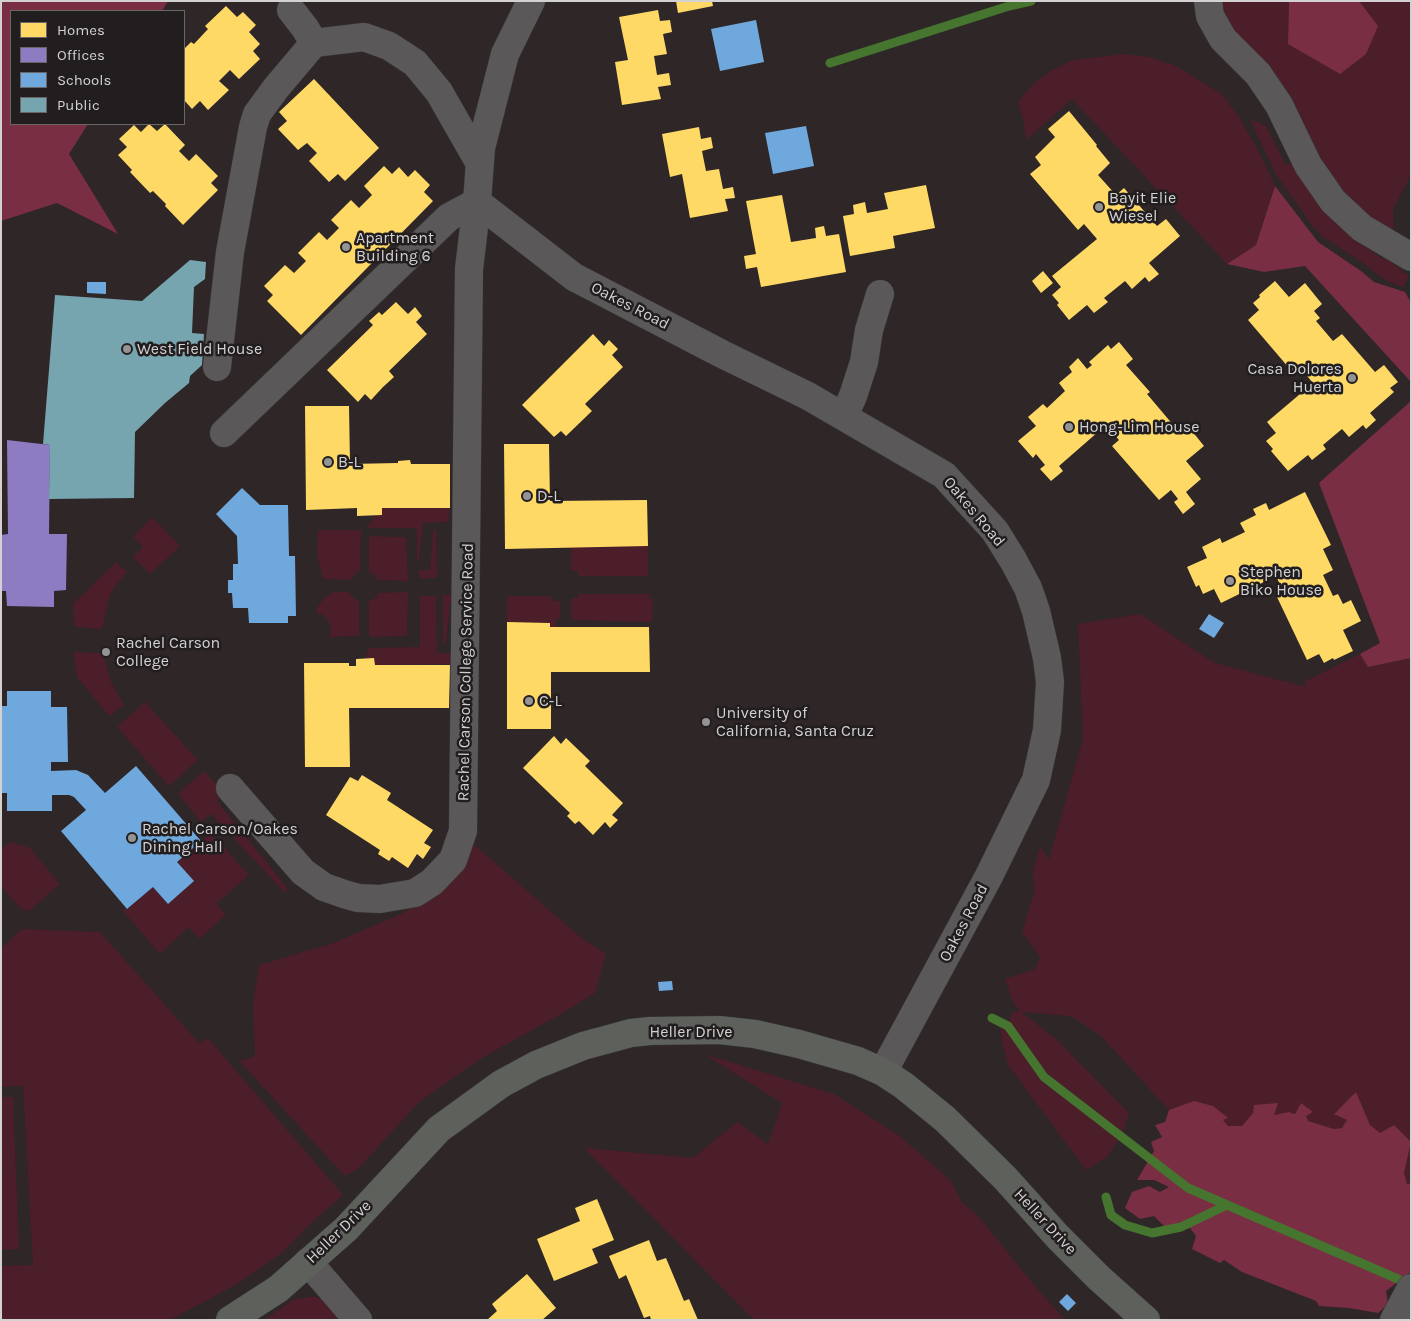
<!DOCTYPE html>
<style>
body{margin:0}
#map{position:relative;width:1412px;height:1321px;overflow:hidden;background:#211f20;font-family:Karla,sans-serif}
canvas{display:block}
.frame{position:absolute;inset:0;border:2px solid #d3d1d1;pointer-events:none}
.legend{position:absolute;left:10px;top:10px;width:175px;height:115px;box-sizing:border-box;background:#221e1f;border:1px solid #696666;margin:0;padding:6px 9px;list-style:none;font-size:15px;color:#d3d1d1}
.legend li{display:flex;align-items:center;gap:10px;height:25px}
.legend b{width:25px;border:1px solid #696666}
</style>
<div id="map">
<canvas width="1412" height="1321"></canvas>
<div class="frame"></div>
<ul class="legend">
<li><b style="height:14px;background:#ffd966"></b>Homes</li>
<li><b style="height:14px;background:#8e7cc3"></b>Offices</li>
<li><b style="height:14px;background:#6fa8dc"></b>Schools</li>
<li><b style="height:14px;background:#76a5af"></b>Public</li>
</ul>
</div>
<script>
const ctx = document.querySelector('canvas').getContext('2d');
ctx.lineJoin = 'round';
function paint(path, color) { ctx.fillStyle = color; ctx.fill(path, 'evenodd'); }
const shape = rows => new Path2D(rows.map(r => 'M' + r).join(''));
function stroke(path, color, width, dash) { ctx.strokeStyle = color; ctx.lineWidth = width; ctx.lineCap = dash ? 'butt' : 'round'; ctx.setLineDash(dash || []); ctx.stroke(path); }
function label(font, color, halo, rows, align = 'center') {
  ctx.font = font + ' Karla,sans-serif'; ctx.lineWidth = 5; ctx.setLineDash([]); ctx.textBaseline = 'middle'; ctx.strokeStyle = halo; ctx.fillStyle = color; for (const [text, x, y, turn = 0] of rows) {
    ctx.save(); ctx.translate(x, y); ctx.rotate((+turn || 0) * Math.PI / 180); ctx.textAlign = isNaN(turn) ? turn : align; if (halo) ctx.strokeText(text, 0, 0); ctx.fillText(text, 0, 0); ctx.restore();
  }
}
paint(shape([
 [1,1,1411,1,1411,1320,1,1320],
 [11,11,184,11,184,124,11,124]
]), '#2e2627');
paint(shape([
 [1222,1,1289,1,1288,44,1378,26,1359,1,1411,1,1411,175,1393,209,1394,235,1360,210,1338,184,1321,158,1287,92,1270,70,1233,31,1224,14],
 [1124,54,1149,57,1174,65,1222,94,1239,117,1259,152,1275,186,1256,245,1227,264,1072,99,1026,140,1024,123,1018,102,1032,85,1049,72,1073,60],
 [1250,119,1266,126,1285,164,1293,165,1359,242,1384,260,1386,258,1409,276,1403,287,1385,280,1363,263,1323,237,1314,228,1275,173],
 [382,508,450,508,448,522,423,523,419,560,417,560,417,528,369,528,367,527],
 [152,517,180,546,150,574,133,557,143,547,133,537],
 [318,530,361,530,360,571,354,575,352,580,323,579,317,554],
 [433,530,436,530,437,578,419,578,419,570,430,570],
 [369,536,406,537,408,581,377,580,375,576,369,572],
 [648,546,648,576,578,576,578,571,571,570,571,547],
 [116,562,127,572,116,585,110,595,102,629,74,627,73,604],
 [333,592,349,592,354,598,359,601,359,636,329,637,331,628,328,620,323,615,317,613,316,610,323,599],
 [408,592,407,636,369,637,369,601,377,597,378,593],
 [578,594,649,594,649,599,653,599,652,622,576,620,571,619,571,598,578,598],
 [443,595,460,595,461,604,450,604,446,643,443,643],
 [420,596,436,596,437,653,454,653,461,664,375,665,373,658,365,659,369,648,420,647],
 [507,596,551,596,551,600,560,601,560,618,556,619,556,627,550,627,550,623,507,622],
 [1140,614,1215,663,1306,687,1304,682,1360,654,1368,667,1411,658,1411,1142,1394,1125,1380,1134,1370,1125,1356,1093,1334,1113,1347,1120,1342,1128,1334,1129,1308,1121,1305,1116,1312,1112,1300,1104,1295,1114,1289,1112,1274,1115,1253,1113,1242,1126,1227,1126,1222,1120,1227,1118,1194,1101,1169,1110,1101,1036,1071,1016,1022,1012,1058,1041,1129,1113,1121,1137,1106,1158,1086,1170,1008,1065,1001,1037,1001,1029,1008,1026,1012,1012,1020,1011,1013,1002,1005,979,1035,969,1040,957,1022,932,1034,893,1033,871,1040,847,1049,859,1083,739,1078,624],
 [73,652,103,653,111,682,124,705,109,716,77,677],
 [145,702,198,760,169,786,117,727],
 [204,771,222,790,217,801,288,889,285,893,211,814,201,822,178,794],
 [211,833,249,875,216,904,226,915,199,939,189,927,160,954,122,910,128,909,153,887,168,904,194,881,177,862],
 [11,842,29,847,60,884,29,911,21,909,1,887,1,849],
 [471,842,579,936,606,954,595,993,561,1014,480,1059,418,1103,359,1168,345,1176,239,1061,255,1056,253,1003,259,965,331,944,403,913,441,889,459,874],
 [22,929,100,932,199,1043,208,1038,343,1195,312,1222,283,1252,237,1284,170,1320,1,1320,1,1266,33,1265,23,1086,1,1087,1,948],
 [704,1054,834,1094,900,1136,950,1180,962,1202,979,1217,1030,1280,1065,1320,754,1320,584,1148,693,1158,737,1122,768,1144,782,1103],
 [1,1097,13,1097,19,1249,1,1250],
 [1411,1143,1411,1170,1408,1178,1411,1179,1411,1184,1407,1184,1404,1173],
 [314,1296,326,1301,344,1320,264,1320,293,1300]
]), '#4b1e2a');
paint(shape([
 [1,1,168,1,162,11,11,11,11,124,88,124,69,154,118,234,57,203,1,221],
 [1289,1,1359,1,1378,26,1366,54,1340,74,1288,44],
 [1275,186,1318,242,1361,271,1374,282,1405,292,1411,303,1411,382,1305,266,1264,272,1227,264,1256,245],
 [1411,401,1411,658,1368,667,1360,654,1380,643,1319,483],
 [1356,1092,1370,1125,1380,1133,1394,1125,1411,1142,1404,1173,1407,1184,1411,1184,1411,1272,1386,1291,1388,1304,1378,1313,1349,1308,1319,1306,1316,1301,1242,1272,1224,1260,1220,1263,1192,1249,1196,1236,1190,1228,1171,1233,1154,1216,1140,1219,1125,1208,1132,1192,1149,1186,1160,1192,1169,1187,1154,1180,1137,1180,1154,1151,1151,1142,1162,1137,1155,1125,1165,1122,1169,1110,1194,1101,1213,1106,1228,1118,1223,1120,1228,1126,1242,1126,1253,1113,1254,1105,1278,1103,1274,1115,1289,1112,1295,1114,1301,1103,1313,1112,1306,1116,1308,1121,1334,1129,1342,1128,1347,1120,1334,1114]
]), '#792e43');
paint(shape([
 [676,1,712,1,713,6,678,13],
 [226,6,237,17,243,12,256,25,249,32,260,44,253,51,260,59,239,79,230,70,219,81,229,90,208,110,200,101,192,109,184,100,184,49,191,42,194,44,208,29,205,26],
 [658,10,660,21,670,20,672,32,663,34,667,54,654,56,657,75,669,73,671,85,658,87,661,99,622,105,615,62,628,60,619,17],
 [314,79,379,148,345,181,338,174,329,182,309,161,317,153,307,143,298,150,278,129,287,121,279,112],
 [1069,111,1097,145,1096,146,1110,163,1098,175,1116,195,1124,188,1157,226,1166,219,1180,236,1149,263,1159,274,1149,282,1145,277,1132,289,1125,281,1104,298,1108,302,1094,313,1087,305,1069,320,1057,305,1059,303,1052,295,1061,287,1052,276,1097,239,1084,224,1078,230,1030,174,1041,165,1035,157,1055,137,1048,129],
 [149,124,157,131,165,124,185,145,179,151,189,161,196,154,218,176,211,183,218,190,183,225,165,206,166,204,153,191,150,193,130,172,132,170,118,155,127,147,119,139,134,125,141,132],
 [699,127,701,139,711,137,713,148,702,151,706,171,719,169,723,189,733,187,735,198,725,199,728,211,690,218,682,174,670,177,662,134],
 [384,166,392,174,399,167,408,177,415,170,430,185,424,192,433,201,301,335,267,301,273,295,264,286,285,265,294,273,306,261,298,253,319,232,327,240,339,228,331,220,351,200,359,208,372,195,364,186],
 [926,185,935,228,893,236,895,248,850,256,843,216,854,214,853,205,865,202,867,213,888,209,884,193],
 [782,195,791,242,816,238,815,228,819,227,824,226,826,236,839,234,846,272,761,287,757,267,746,269,744,256,756,254,746,201],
 [1043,271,1053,283,1041,293,1032,281],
 [1275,281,1289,297,1305,283,1322,304,1314,311,1320,318,1316,321,1333,341,1342,334,1375,372,1384,365,1398,382,1390,388,1394,392,1370,413,1376,420,1366,429,1363,425,1349,437,1342,429,1323,445,1326,449,1312,460,1308,455,1288,471,1271,451,1273,449,1266,441,1276,433,1267,422,1313,383,1302,370,1295,375,1248,320,1259,310,1253,303,1260,297,1259,295],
 [396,302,408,314,415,307,422,316,416,322,427,334,389,371,394,377,383,387,371,400,365,394,358,402,327,370,373,325,369,321,379,312,382,315],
 [593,334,604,346,609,340,618,349,612,355,623,367,585,404,592,411,566,436,561,431,554,437,522,405],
 [1119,342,1133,359,1126,365,1150,392,1147,394,1180,433,1188,426,1204,446,1186,461,1201,479,1186,492,1195,504,1183,514,1174,502,1178,499,1171,490,1159,500,1112,446,1119,440,1106,425,1059,466,1063,471,1051,481,1040,469,1045,465,1036,454,1033,458,1018,441,1036,426,1028,417,1043,404,1047,408,1065,391,1059,383,1072,372,1069,367,1078,358,1087,369,1092,365,1089,362,1108,345,1111,349],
 [305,406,349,406,350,464,398,463,398,461,410,460,411,464,450,464,450,508,382,508,382,515,357,516,357,508,306,510],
 [504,444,549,444,550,501,647,500,648,546,505,549],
 [1305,492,1331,545,1323,549,1333,570,1323,575,1333,596,1338,594,1343,604,1351,600,1361,621,1343,630,1353,651,1334,660,1333,658,1324,663,1319,654,1307,660,1277,597,1284,593,1276,576,1221,603,1214,589,1203,594,1199,585,1196,587,1187,567,1207,558,1202,547,1220,538,1222,543,1245,532,1240,523,1256,515,1253,509,1266,503,1269,510],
 [507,622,550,623,550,627,649,627,650,672,551,672,551,729,507,729],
 [374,658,375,665,450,665,449,708,349,708,350,767,305,767,304,663,349,663,349,666,356,666,356,659],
 [554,736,561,744,566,738,590,761,585,766,623,803,612,815,618,820,610,828,605,822,593,835,579,821,575,824,567,816,570,813,523,768],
 [362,775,391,793,387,800,433,830,424,843,431,847,423,859,417,854,408,868,392,857,389,861,378,854,380,850,326,815,350,777,358,781],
 [597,1199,614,1240,592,1249,598,1263,554,1281,537,1239,580,1221,575,1208],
 [649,1240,657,1261,666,1258,684,1301,689,1299,698,1320,651,1320,650,1316,644,1318,626,1275,619,1279,609,1256],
 [527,1274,556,1308,542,1320,487,1320,497,1311,492,1304]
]), '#ffd966');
paint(shape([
 [7,440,50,445,49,534,67,534,66,590,54,591,54,607,7,606,6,591,1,591,1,535,8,534]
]), '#8e7cc3');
paint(shape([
 [756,20,764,62,720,71,711,29],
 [806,126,814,166,773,174,765,133],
 [87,282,106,282,106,294,87,293],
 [242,488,260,505,288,505,289,556,295,556,296,616,288,616,288,623,249,623,248,608,233,608,232,593,228,593,228,580,233,580,233,564,238,564,237,536,216,514],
 [1209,614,1224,623,1214,638,1199,629],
 [7,691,51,691,51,707,67,707,68,762,51,762,51,771,76,770,88,775,105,793,136,766,201,841,177,862,194,881,168,904,153,887,127,909,61,831,86,810,74,797,69,795,52,795,52,811,7,811,7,793,1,793,1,706,7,706],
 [672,981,673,990,659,991,658,982],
 [1067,1294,1076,1303,1068,1311,1059,1302]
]), '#6fa8dc');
paint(shape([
 [190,260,206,262,205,279,194,287,192,333,204,334,202,365,190,376,189,383,165,403,135,432,134,498,49,499,50,445,43,444,55,295,142,301]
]), '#76a5af');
stroke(shape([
 [830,63,1009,6,1031,1],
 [992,1018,1008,1026,1044,1077,1188,1188,1398,1279],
 [1106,1197,1111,1215,1125,1225,1152,1233,1181,1227,1227,1205]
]), '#46752f', 9);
const minor = shape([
 [1208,1,1210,16,1223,39,1258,74,1279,105,1308,165,1333,201,1362,228,1411,257],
 [291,10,305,28,314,43],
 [477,202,574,277,722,354,808,396,944,475,995,531,1013,560,1028,588,1036,611,1047,658,1050,682,1047,730,1036,780,989,876,883,1072],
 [217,367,230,252,253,127,257,114,276,88,314,43,364,37,389,46,415,63,439,92,479,162],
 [844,416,853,396,864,362,869,330,880,294],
 [224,433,449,217,477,202],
 [230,788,303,872,324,887,344,894,358,898,380,899,415,893,432,882,453,860,463,831,469,269,477,202,481,148,505,54,531,1],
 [308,1262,358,1320],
 [1394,1320,1411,1288]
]);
const major = shape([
 [230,1320,278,1289,346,1229,439,1129,501,1084,536,1065,583,1046,631,1033,650,1031,719,1030,755,1034,799,1044,858,1061,883,1072,903,1085,945,1119,1005,1178,1058,1237,1099,1278,1146,1320]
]);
stroke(minor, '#3a3939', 29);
stroke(major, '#3a3939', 29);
stroke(minor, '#5a5858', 28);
stroke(major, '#5d605b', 28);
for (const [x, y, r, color] of [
 [1099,207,5,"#959393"],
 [346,247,5,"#959393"],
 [127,349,5,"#959393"],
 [1352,378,5,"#959393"],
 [1069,427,5,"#959393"],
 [328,462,5,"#959393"],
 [527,496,5,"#959393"],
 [1230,581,5,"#959393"],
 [106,652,5,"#959393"],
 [529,701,5,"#959393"],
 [706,722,5,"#959393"],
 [132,838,5,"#959393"]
]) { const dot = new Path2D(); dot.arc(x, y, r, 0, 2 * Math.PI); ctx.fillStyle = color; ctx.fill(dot); stroke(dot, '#221e1f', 2); }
label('16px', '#d3d1d1', '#221e1f', [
 ["Bayit Elie",1109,198],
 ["Wiesel",1109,216],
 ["Apartment",356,238],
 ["Building 6",356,256],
 ["West Field House",137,349],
 ["Casa Dolores",1342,369,"right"],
 ["Huerta",1342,387,"right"],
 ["Hong-Lim House",1079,427],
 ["B-L",338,462],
 ["D-L",537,496],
 ["Stephen",1240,572],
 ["Biko House",1240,590],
 ["Rachel Carson",116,643],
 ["College",116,661],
 ["C-L",539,701],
 ["University of",716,713],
 ["California, Santa Cruz",716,731],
 ["Rachel Carson/Oakes",142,829],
 ["Dining Hall",142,847]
], 'left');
label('16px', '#d3d1d1', '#221e1f', [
 ["Oakes Road",630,306,27],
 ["Oakes Road",974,512,50],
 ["Rachel Carson College Service Road",466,672,-89],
 ["Oakes Road",964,923,-62],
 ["Heller Drive",691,1032],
 ["Heller Drive",1045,1222,47],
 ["Heller Drive",339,1232,-44]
]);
</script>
